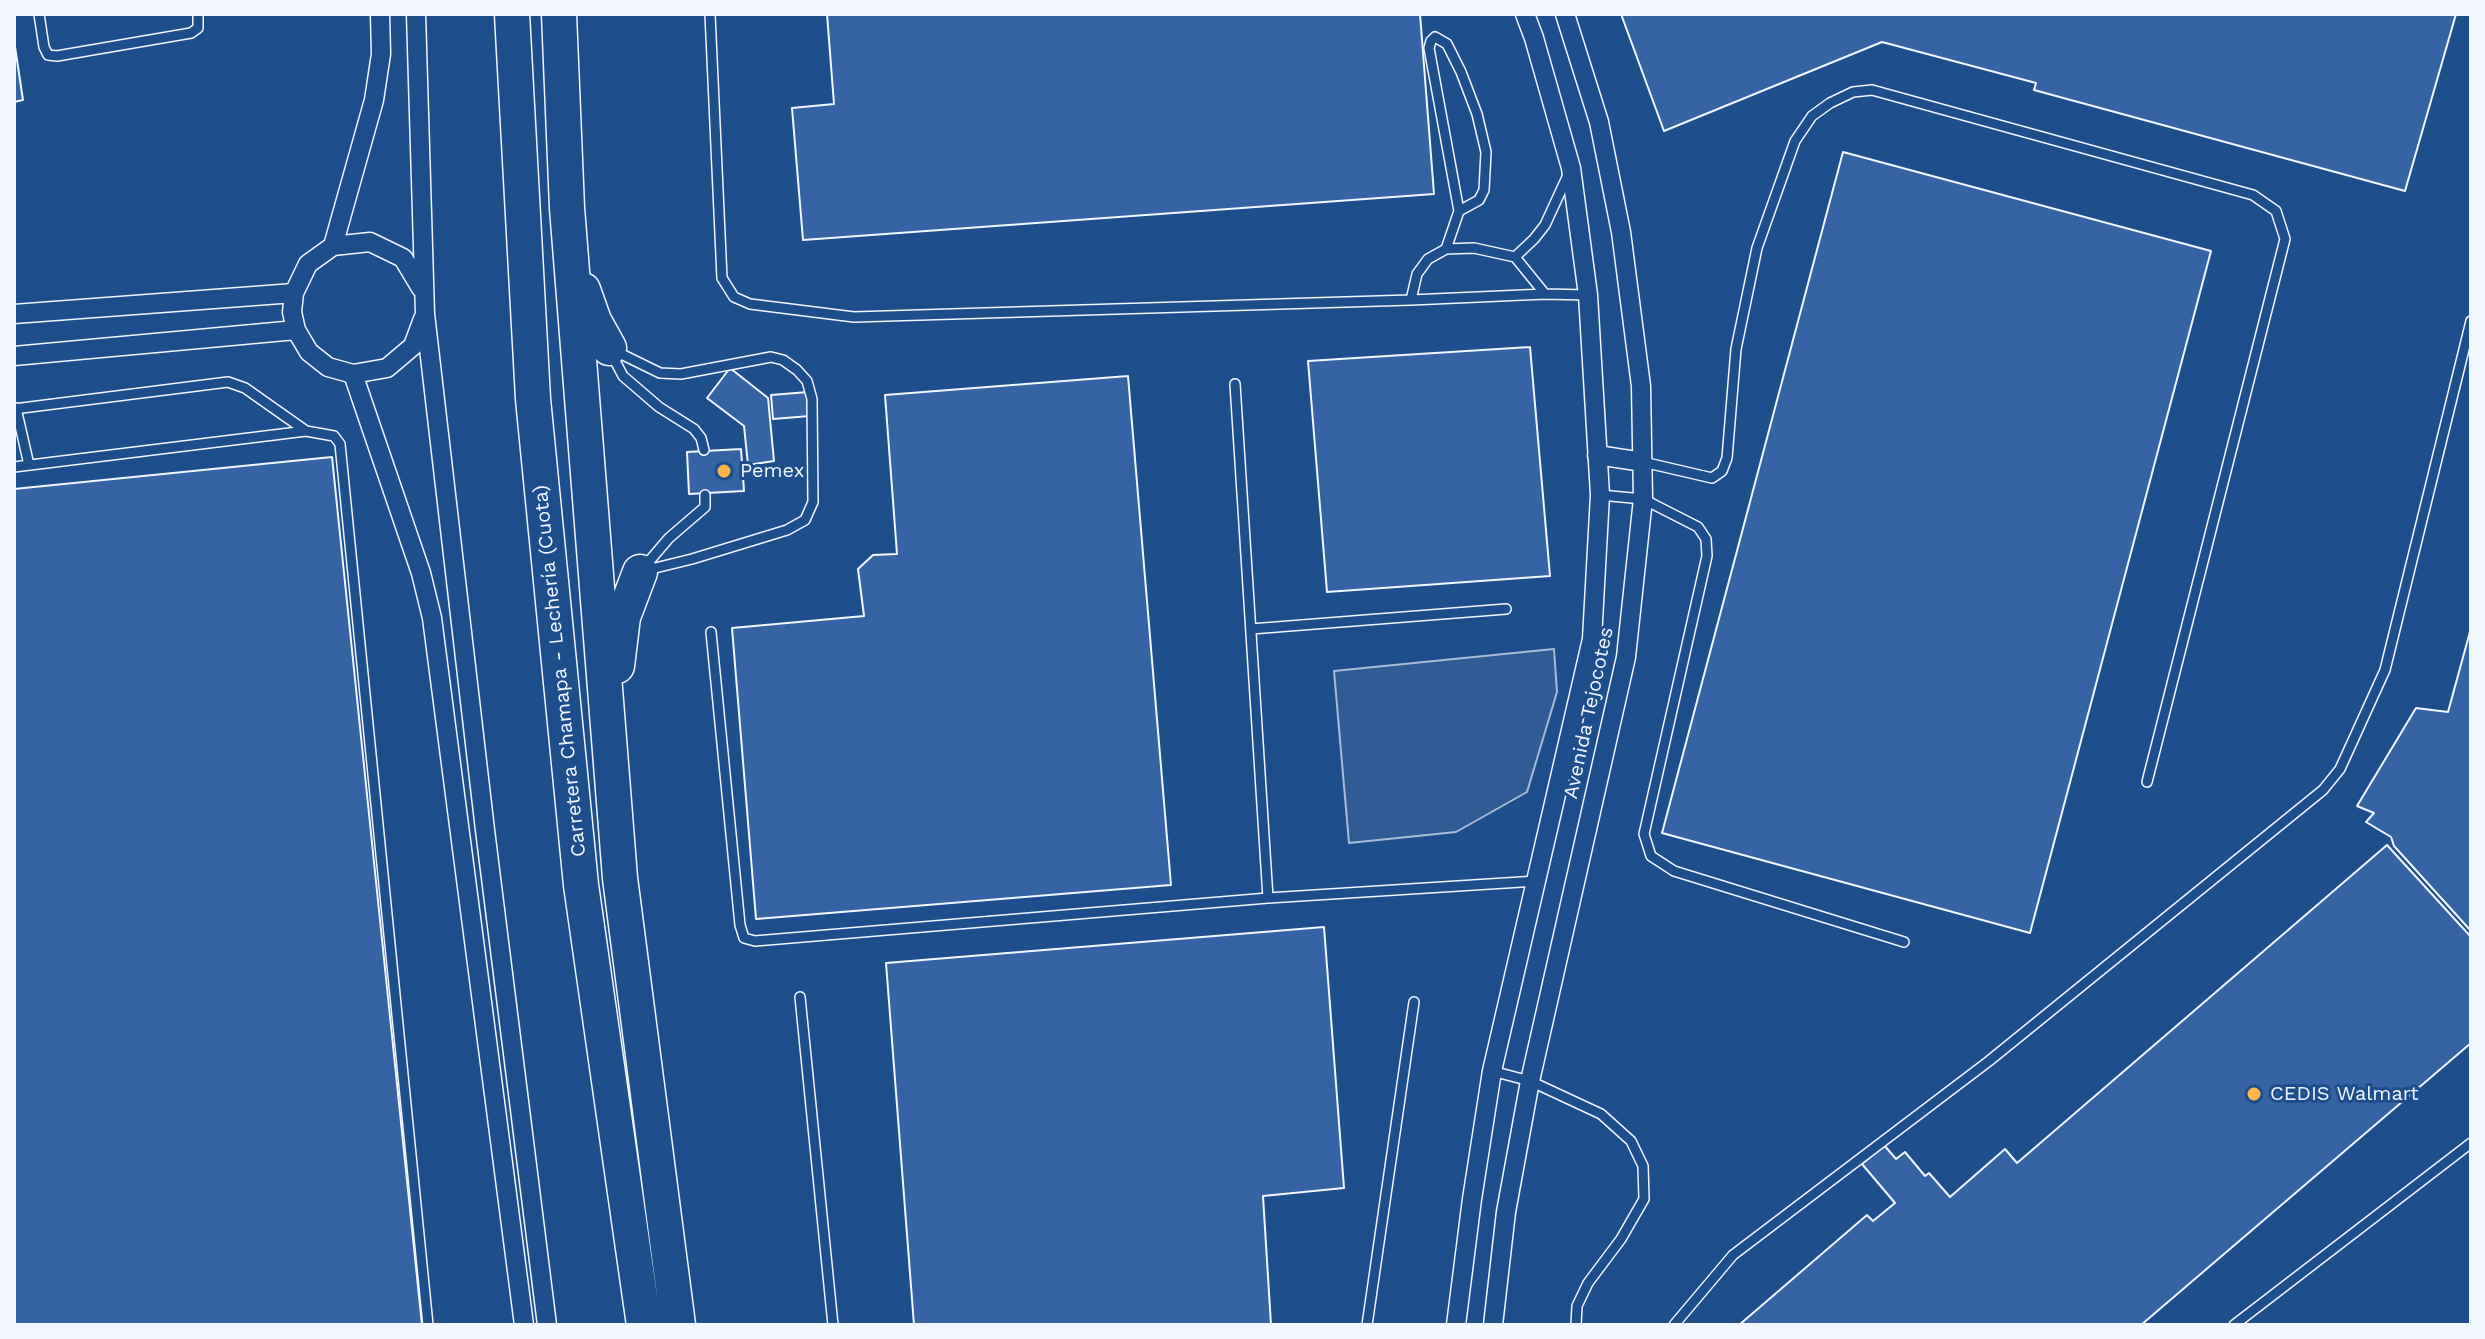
<!DOCTYPE html>
<meta charset="utf-8">
<style>
body{margin:0}
#map{position:relative;width:2485px;height:1339px;overflow:hidden;background:#1f4e8c;font-family:"Work Sans",sans-serif}
canvas{display:block}
.frame{position:absolute;inset:0;border:16px solid #f2f6ff;pointer-events:none}
</style>
<div id="map">
<canvas width="2485" height="1339"></canvas>
<div class="frame"></div>
</div>
<script>
const ctx = document.querySelector('canvas').getContext('2d');
ctx.lineJoin = 'round';
function paint(path, color) { ctx.fillStyle = color; ctx.fill(path, 'evenodd'); }
const shape = rows => new Path2D(rows.map(r => 'M' + r).join(''));
function stroke(path, color, width, dash) { ctx.strokeStyle = color; ctx.lineWidth = width; ctx.lineCap = dash ? 'butt' : 'round'; ctx.setLineDash(dash || []); ctx.stroke(path); }
function label(font, color, halo, rows, align = 'center') {
  ctx.font = font + ' "Work Sans",sans-serif'; ctx.lineWidth = 6; ctx.setLineDash([]); ctx.textBaseline = 'middle'; ctx.strokeStyle = halo; ctx.fillStyle = color; for (const [text, x, y, turn = 0] of rows) {
    ctx.save(); ctx.translate(x, y); ctx.rotate((+turn || 0) * Math.PI / 180); ctx.textAlign = isNaN(turn) ? turn : align; if (halo) ctx.strokeText(text, 0, 0); ctx.fillText(text, 0, 0); ctx.restore();
  }
}
const built = shape([
 [1554,649,1557,692,1527,792,1456,832,1349,843,1334,671,1554,649]
]);
paint(built, '#305b95');
stroke(built, '#a8bbd7', 2);
const building = shape([
 [827,14,1420,14,1434,194,803,240,792,108,834,104,827,14],
 [1621,14,2456,14,2405,191,2034,90,2036,83,1882,42,1664,131,1621,14],
 [14,40,23,100,14,102,14,40],
 [1843,152,2211,251,2030,933,1662,833,1843,152],
 [1530,347,1550,576,1327,592,1308,361,1530,347],
 [730,368,768,398,774,461,748,465,744,426,707,398,730,368],
 [1128,376,1171,885,756,919,732,628,864,616,858,569,873,555,897,554,885,395,1128,376],
 [808,392,810,416,773,419,771,395,808,392],
 [741,449,744,491,689,494,687,452,741,449],
 [332,457,422,1325,14,1325,14,489,332,457],
 [2471,628,2471,931,2394,846,2391,837,2366,822,2374,813,2357,806,2416,708,2448,712,2471,628],
 [2387,845,2471,937,2471,1043,2141,1325,1739,1325,1867,1215,1873,1221,1895,1203,1862,1164,1884,1145,1896,1159,1905,1152,1925,1176,1929,1173,1950,1197,2005,1149,2017,1163,2387,845],
 [1324,927,1344,1188,1263,1196,1271,1325,914,1325,886,963,1324,927]
]);
paint(building, '#3563a3');
stroke(building, '#f2f6ff', 2);
const service = shape([
 [39,14,44,47,48,55,57,56,191,33,198,28,198,14],
 [710,14,722,278,734,297,750,304,854,317,1411,300,1545,294,1588,295],
 [1446,249,1459,211,1429,48,1431,41,1435,37,1447,44,1461,72,1477,114,1486,152,1484,190,1479,200,1459,211],
 [1515,257,1534,239,1545,225,1568,175],
 [1411,300,1417,274,1428,259,1446,249,1474,248,1515,257,1545,294],
 [613,350,660,373,681,374,771,357,783,360,797,370,807,381,812,399,813,502,805,520,787,530,692,559,647,570],
 [612,355,623,376,659,407,694,429,701,438,704,450],
 [1235,384,1268,898],
 [16,408,29,465],
 [14,409,228,382,245,388,306,431],
 [1643,462,1712,478,1722,471,1727,458,1736,349,1757,248,1795,141,1812,116,1830,103,1853,92,1872,90,2253,195,2276,211,2285,239,2147,782],
 [14,467,306,431,334,436,340,444,428,1325],
 [1600,495,1643,499,1698,527,1706,539,1707,556,1644,834,1651,856,1674,871,1904,942],
 [645,566,669,538,705,507,705,495],
 [1251,629,1506,609],
 [711,632,740,925,744,938,755,941,1268,898,1537,881],
 [800,997,833,1325],
 [1492,1071,1530,1081,1601,1114,1631,1141,1643,1166,1644,1199,1621,1239,1588,1283,1577,1306,1576,1325],
 [1367,1325,1414,1002],
 [1674,1325,1733,1255,1989,1061,2323,790,2340,769,2385,670,2471,321],
 [2234,1325,2471,1143]
]);
const minor = shape([
 [416,14,425,314,485,830,547,1325],
 [333,246,374,100,381,54,380,14],
 [421,288,403,258,370,242,333,246,308,264,294,293,292,312,296,330,309,352,328,367,353,374,387,368,413,346,423,319],
 [14,314,294,293],
 [14,356,296,330],
 [353,374,421,573,432,618,524,1325],
 [1597,455,1643,462],
 [1456,1325,1472,1199,1492,1071,1592,639,1600,495,1588,295,1571,168,1534,38,1525,14],
 [1493,1325,1506,1212,1530,1081,1626,657,1643,499,1641,386,1621,232,1599,122,1565,14]
]);
const motorway = shape([
 [512,14,533,399,581,885,644,1325],
 [559,14,567,208,620,878,678,1325],
 [583,290,594,321,609,348],
 [617,666,623,617,640,572]
]);
stroke(service, '#f2f6ff', 12);
stroke(minor, '#f2f6ff', 21);
stroke(motorway, '#f2f6ff', 37);
stroke(service, '#1f4e8c', 9);
stroke(minor, '#1f4e8c', 18);
stroke(motorway, '#1f4e8c', 34);
for (const [x, y, r, color] of [
 [724,471,8,"#ffb74d"],
 [2254,1094,8,"#ffb74d"]
]) { const dot = new Path2D(); dot.arc(x, y, r, 0, 2 * Math.PI); ctx.fillStyle = color; ctx.fill(dot); stroke(dot, '#1f4e8c', 3); }
label('20px', '#f2f6ff', '#1f4e8c', [
 ["Pemex",740,471],
 ["CEDIS Walmart",2270,1094]
], 'left');
label('20px', '#f2f6ff', '#1f4e8c', [
 ["Carretera Chamapa - Lechería (Cuota)",560,671,-96],
 ["Avenida Tejocotes",1589,713,-78]
]);
</script>
